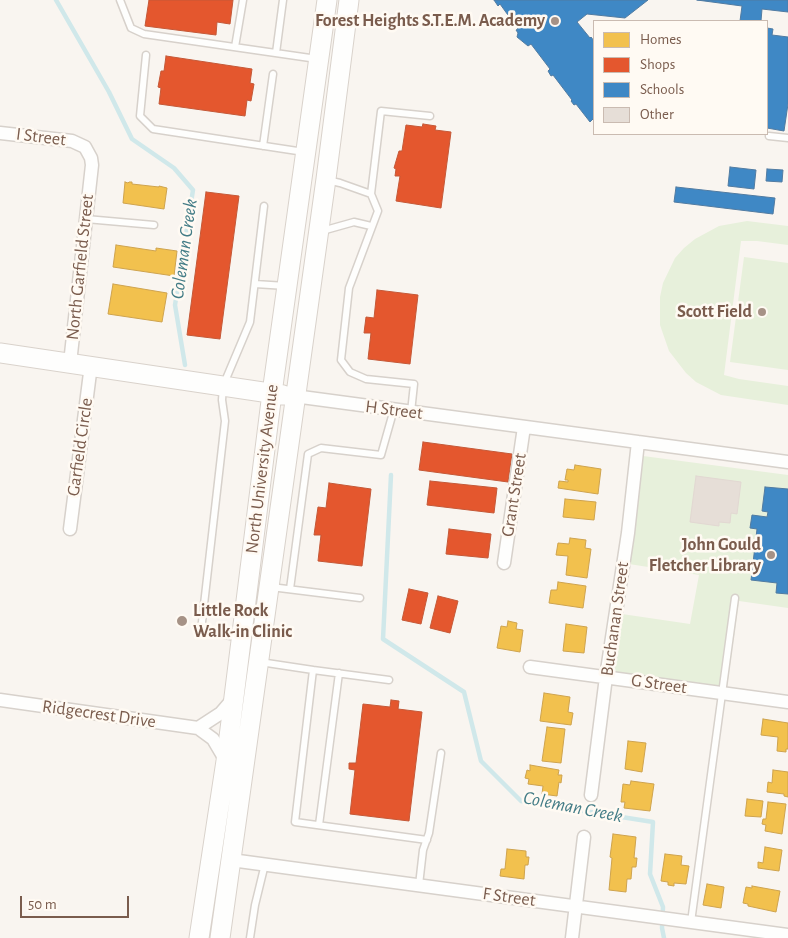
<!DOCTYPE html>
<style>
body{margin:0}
#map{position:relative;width:788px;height:938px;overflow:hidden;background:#f9f5f0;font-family:"Alegreya Sans",sans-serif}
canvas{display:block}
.legend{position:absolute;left:593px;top:20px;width:175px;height:115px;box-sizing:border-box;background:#fffaf3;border:1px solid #cabbb1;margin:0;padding:6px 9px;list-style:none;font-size:15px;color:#7a5c4d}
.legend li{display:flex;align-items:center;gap:10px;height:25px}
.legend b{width:25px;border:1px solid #cabbb1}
.scale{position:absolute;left:20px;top:896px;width:109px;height:22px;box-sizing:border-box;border:2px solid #7a5c4d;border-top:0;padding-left:6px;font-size:15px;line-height:18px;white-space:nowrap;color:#7a5c4d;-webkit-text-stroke:4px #fffaf3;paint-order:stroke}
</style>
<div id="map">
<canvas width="788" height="938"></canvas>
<ul class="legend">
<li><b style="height:14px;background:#f2c14e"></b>Homes</li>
<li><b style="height:14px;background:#e4572e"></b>Shops</li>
<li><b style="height:14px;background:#3f88c5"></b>Schools</li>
<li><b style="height:14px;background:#e6ded7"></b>Other</li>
</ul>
<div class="scale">50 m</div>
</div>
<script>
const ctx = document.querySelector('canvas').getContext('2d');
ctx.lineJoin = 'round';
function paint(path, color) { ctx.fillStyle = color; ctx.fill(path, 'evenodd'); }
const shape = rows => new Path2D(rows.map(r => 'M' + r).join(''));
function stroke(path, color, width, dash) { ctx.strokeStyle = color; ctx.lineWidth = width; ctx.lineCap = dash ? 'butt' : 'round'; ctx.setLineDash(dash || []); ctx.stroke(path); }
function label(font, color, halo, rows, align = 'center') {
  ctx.font = font + ' "Alegreya Sans",sans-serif'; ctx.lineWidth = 5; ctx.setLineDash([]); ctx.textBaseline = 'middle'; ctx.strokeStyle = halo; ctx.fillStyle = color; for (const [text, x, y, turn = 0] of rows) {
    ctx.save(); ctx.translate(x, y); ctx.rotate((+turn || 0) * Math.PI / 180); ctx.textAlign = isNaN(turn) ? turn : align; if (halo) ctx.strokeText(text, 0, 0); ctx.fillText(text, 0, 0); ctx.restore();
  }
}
paint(shape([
 [747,221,788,226,788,245,757,241,741,241,724,375,739,379,788,386,788,405,721,395,696,382,686,373,669,351,660,325,660,297,663,283,675,258,684,248,695,239,719,226],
 [744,257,788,263,788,370,730,362],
 [643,456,788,475,788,608,739,601,727,687,612,672,622,614,690,624,699,575,629,564]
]), '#e7f0db');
const homes = shape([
 [125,182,128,183,129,182,132,182,132,184,159,187,159,186,167,188,164,209,123,203,125,182],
 [116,245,156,251,156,248,177,251,174,276,113,267,116,245],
 [113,284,167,293,162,322,108,314,113,284],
 [575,465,601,469,598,494,558,488,559,481,568,482,568,480,565,480,567,469,574,470,575,465],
 [565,499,596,502,594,520,563,517,565,499],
 [570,538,586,540,585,548,591,549,587,578,566,575,568,556,556,555,558,543,569,544,570,538],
 [558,582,586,586,583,608,549,603,551,590,557,590,558,582],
 [508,621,517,623,516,629,523,630,520,652,497,648,501,626,507,627,508,621],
 [566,624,587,627,584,653,563,651,566,624],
 [544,693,570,697,568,712,573,713,571,725,540,721,544,693],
 [763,719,788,723,788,749,786,749,786,752,777,751,778,737,761,735,763,719],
 [547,727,565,729,561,763,542,761,547,727],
 [628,741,646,743,642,772,625,769,628,741],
 [530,765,559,770,558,775,562,775,561,783,559,782,557,796,542,794,543,786,528,784,529,779,525,778,527,770,530,771,530,765],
 [773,770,788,772,788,797,784,796,784,794,767,792,768,782,772,783,773,770],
 [631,781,654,784,650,811,624,808,625,802,621,802,623,784,630,785,631,781],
 [747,799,763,801,761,817,745,816,747,799],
 [768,802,786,804,782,834,765,831,766,825,762,824,763,819,766,819,768,802],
 [613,834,636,837,634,858,637,858,636,867,632,867,631,879,627,879,626,892,609,890,612,858,610,857,613,834],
 [765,847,782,850,779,871,758,868,758,862,763,863,765,847],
 [507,849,526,851,526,857,529,857,528,865,525,865,524,879,500,876,501,869,505,869,507,849],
 [665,854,682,856,681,865,689,866,686,884,674,883,674,886,668,885,668,882,661,881,665,854],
 [707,884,724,887,721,908,703,905,707,884],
 [752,886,780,891,776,912,748,906,748,904,743,903,746,887,752,888,752,886]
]);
paint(homes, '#f2c14e');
stroke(homes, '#cea34e', 1);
const shops = shape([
 [149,0,233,0,230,24,217,22,216,35,145,26,149,0],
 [166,56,252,69,250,83,254,84,251,101,247,100,245,116,159,104,161,88,158,87,161,71,164,71,166,56],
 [423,124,436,126,435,130,451,132,441,208,396,201,400,176,395,176,396,169,394,168,399,151,402,151,406,125,422,127,423,124],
 [206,192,239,196,220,339,187,335,206,192],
 [377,290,418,295,410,364,368,359,371,333,364,333,366,317,374,318,377,290],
 [423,442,512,454,508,482,419,470,423,442],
 [430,481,497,488,494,513,427,505,430,481],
 [329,483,371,489,362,566,318,561,321,535,314,535,318,507,326,508,329,483],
 [449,529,491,534,488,558,446,554,449,529],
 [409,589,428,593,421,624,402,620,409,589],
 [438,596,458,601,450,633,430,628,438,596],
 [391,700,399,701,398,709,422,712,409,821,350,814,355,770,349,769,349,763,356,763,363,704,390,707,391,700]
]);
paint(shops, '#e4572e');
stroke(shops, '#c45837', 1);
const schools = shape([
 [494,0,648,0,625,18,587,14,577,22,590,38,591,37,594,41,594,118,590,122,576,104,574,105,571,101,572,100,553,75,551,76,548,71,550,69,531,44,528,46,517,37,518,33,516,30,518,29,500,4,498,6,494,0],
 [697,0,788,0,788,12,762,9,761,21,740,21,742,6,697,0],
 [767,28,773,29,772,35,788,37,788,104,784,131,767,128,767,28],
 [730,167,756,170,754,189,728,186,730,167],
 [767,169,783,170,782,182,766,181,767,169],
 [676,187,775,198,773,214,674,202,676,187],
 [765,487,788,489,788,594,776,593,777,583,751,580,757,529,750,528,752,515,767,517,768,512,762,511,765,487]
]);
paint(schools, '#3f88c5');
stroke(schools, '#517ba1', 1);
stroke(shape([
 [56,0,109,92,132,139,174,168,193,190,175,305,185,365],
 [391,475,383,639,464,692,481,761,521,801,653,822,650,874,663,907,662,928,664,938]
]), '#d0e8ea', 4.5);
const building = shape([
 [696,476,741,482,737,514,731,513,730,523,719,522,719,526,690,522,696,476]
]);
paint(building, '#e6ded7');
stroke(building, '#e2d8d2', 1);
const lane = shape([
 [120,0,131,28,144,34,317,59],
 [235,47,243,0],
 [276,53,283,0],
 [146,55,140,116,153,129,304,152],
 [769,136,788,138],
 [263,146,273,74],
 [327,180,340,183,371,194],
 [86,219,154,225],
 [322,231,354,222,371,226],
 [255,284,286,286],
 [411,412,414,384,366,379,350,372,341,360,349,288,378,211,371,194,381,111,430,116],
 [271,587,360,598],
 [290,589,308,454,321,448,381,455,394,409],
 [240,638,211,632,203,627,202,622,225,421,222,400,223,386,250,322,264,206],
 [260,662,313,670],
 [389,680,313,670,295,822,427,840],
 [319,825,339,673],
 [419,885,423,850,429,833,441,753],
 [691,922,735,598],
 [250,938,255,905,265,864]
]);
const street = shape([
 [0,133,72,141,85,147,91,158,92,165,70,363],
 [294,396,788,462],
 [70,529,91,365],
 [504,563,524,427],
 [530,667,788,702],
 [0,700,198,728,213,739,226,761],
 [198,728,221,713,233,699],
 [591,795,606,677,628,533,638,442],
 [231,860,788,935],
 [572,938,584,837]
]);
const secondary = shape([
 [0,353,283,395],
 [199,938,226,761,272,393,327,0],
 [220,938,326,179,349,0]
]);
stroke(lane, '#d7d1cb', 9);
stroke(street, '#d7d1cb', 15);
stroke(secondary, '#d9d2cb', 21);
stroke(lane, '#fefefd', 6);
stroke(street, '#fefefd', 12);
stroke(secondary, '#fefefd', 19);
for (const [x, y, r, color] of [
 [555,21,5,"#a69286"],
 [762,312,5,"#a69286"],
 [771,555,5,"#a69286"],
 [182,621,6,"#a69286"]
]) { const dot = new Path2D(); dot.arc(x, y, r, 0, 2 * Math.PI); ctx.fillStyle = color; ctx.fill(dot); stroke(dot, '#fffaf3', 2); }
label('bold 18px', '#7a5c4d', '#fffaf3', [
 ["Forest Heights S.T.E.M. Academy",545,21],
 ["Scott Field",752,312],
 ["John Gould",761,545],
 ["Fletcher Library",761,566],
 ["Little Rock",193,611,"left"],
 ["Walk-in Clinic",193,632,"left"]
], 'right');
label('18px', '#7a5c4d', '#fffaf3', [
 ["I Street",41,137,7],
 ["North Garfield Street",80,267,-84],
 ["H Street",394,410,7],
 ["Garfield Circle",80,447,-82],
 ["North University Avenue",262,469,-83],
 ["Grant Street",514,495,-81],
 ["Buchanan Street",615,619,-82],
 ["G Street",659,684,8],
 ["Ridgecrest Drive",99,714,8],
 ["F Street",509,897,8]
]);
label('italic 19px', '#437c86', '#fffaf3', [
 ["Coleman Creek",184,249,-82],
 ["Coleman Creek",573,807,11]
]);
</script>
